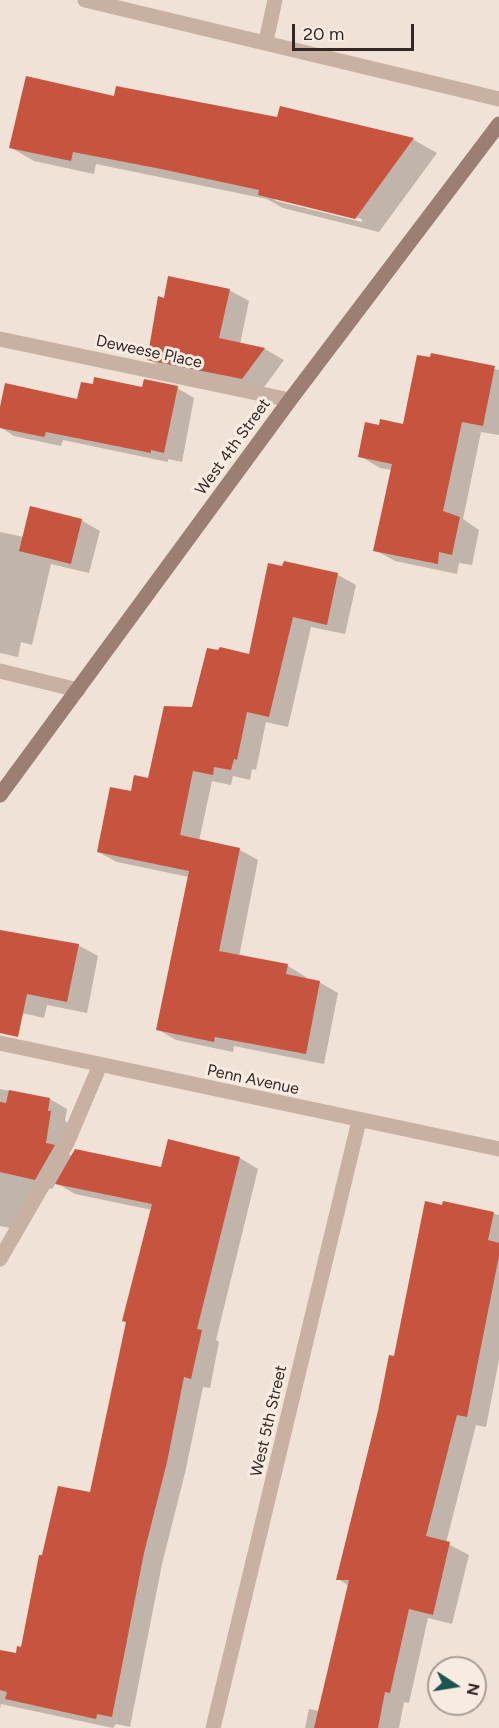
<!DOCTYPE html>
<style>
body{margin:0}
#map{position:relative;width:499px;height:1728px;overflow:hidden;background:#f0e2d6;font-family:Figtree,sans-serif}
canvas{display:block}
.north{position:absolute;left:427px;top:1656px;width:60px;height:60px;box-sizing:border-box;background:#f8ece2;border:2px solid #a99e96;border-radius:50%;rotate:102deg;font-size:16px;font-weight:700;line-height:24px;text-align:center;color:#332825}
.north::after{content:'';display:block;margin:auto;width:21px;height:27px;background:#1b5453;clip-path:polygon(50% 0,100% 100%,50% 72%,0 100%)}
.scale{position:absolute;left:292px;top:24px;width:122px;height:27px;box-sizing:border-box;border:3px solid #332825;border-top:0;padding-left:8px;font-size:18px;line-height:21px;white-space:nowrap;color:#332825;-webkit-text-stroke:4px #f8ece2;paint-order:stroke}
</style>
<div id="map">
<canvas width="499" height="1728"></canvas>
<div class="north">N</div>
<div class="scale">20 m</div>
</div>
<script>
const ctx = document.querySelector('canvas').getContext('2d');
ctx.lineJoin = 'round';
function paint(path, color) { ctx.fillStyle = color; ctx.fill(path, 'evenodd'); }
const shape = rows => new Path2D(rows.map(r => 'M' + r).join(''));
function stroke(path, color, width, dash) { ctx.strokeStyle = color; ctx.lineWidth = width; ctx.lineCap = dash ? 'butt' : 'round'; ctx.setLineDash(dash || []); ctx.stroke(path); }
function label(font, color, halo, rows, align = 'center') {
  ctx.font = font + ' Figtree,sans-serif'; ctx.lineWidth = 6; ctx.setLineDash([]); ctx.textBaseline = 'middle'; ctx.strokeStyle = halo; ctx.fillStyle = color; for (const [text, x, y, turn = 0] of rows) {
    ctx.save(); ctx.translate(x, y); ctx.rotate((+turn || 0) * Math.PI / 180); ctx.textAlign = isNaN(turn) ? turn : align; if (halo) ctx.strokeText(text, 0, 0); ctx.fillText(text, 0, 0); ctx.restore();
  }
}
paint(shape([
 [115,98,278,118,281,107,414,140,437,153,379,232,283,208,267,199,96,164,94,174,34,161,10,147],
 [272,197,362,219,362,222,276,201],
 [229,290,249,301,240,344,265,349,284,360,262,390,168,371,148,359,165,299],
 [432,355,499,370,499,435,481,432,463,519,479,530,472,565,459,563,457,574,395,561,375,550,392,470,380,468,360,456,380,427,405,425],
 [177,388,194,398,182,462,168,459,168,462,63,440,61,446,14,436,0,427,0,414,143,389],
 [81,520,100,531,89,573,51,564,32,645,21,642,18,657,0,653,0,532,24,537],
 [285,563,338,575,356,585,345,634,311,627,288,727,266,722,256,770,252,769,250,780,233,776,231,785,212,781,199,841,240,850,258,860,239,957,288,966,306,977,306,979,319,982,338,993,324,1064,234,1046,233,1052,176,1040,157,1029,189,877,117,862,98,852,132,793,150,780,193,709,250,655],
 [0,931,78,945,98,956,87,1013,47,1005,44,1018,0,1008],
 [0,1089,50,1099,67,1109,65,1121,68,1123,63,1151,72,1156,162,1169,169,1141,240,1158,258,1169,216,1340,219,1342,210,1388,203,1387,185,1473,162,1564,130,1727,116,1724,113,1728,1,1704,0,1709,0,1652,17,1655,22,1648,43,1557,91,1494,152,1210,75,1194,56,1183,52,1189,34,1185,25,1231,0,1226],
 [444,1203,499,1215,499,1360,486,1427,476,1425,446,1543,469,1555,452,1624,428,1618,409,1703,404,1702,399,1728,305,1728,309,1709,319,1711,349,1586,338,1579,395,1358]
]), '#0003');
paint(shape([
 [26,76,114,96,116,86,277,117,280,106,414,138,355,219,258,195,259,190,161,169,73,152,71,161,9,148],
 [168,276,230,289,219,338,265,348,242,379,147,360,158,296,164,298],
 [431,353,495,366,483,426,462,422,443,511,460,517,452,555,439,552,438,564,373,551,392,464,358,457,365,422,379,425,380,419,403,424,417,355,430,357],
 [94,377,142,387,144,379,178,386,164,453,151,450,151,453,46,432,44,437,0,428,0,407,5,383,77,399,81,382,93,384],
 [30,506,82,519,71,564,19,551],
 [284,561,338,573,327,625,293,617,269,717,247,712,237,760,234,759,231,770,214,767,213,775,193,771,180,835,240,848,219,951,288,964,286,974,320,981,306,1054,215,1037,214,1042,156,1030,189,871,97,852,110,787,131,791,134,775,148,778,164,706,192,707,207,648,218,650,220,647,249,654,268,563,282,566],
 [0,930,79,944,67,1002,27,994,18,1037,0,1033],
 [9,1090,50,1098,48,1111,51,1111,46,1143,55,1145,35,1180,0,1172,0,1102,6,1103],
 [168,1139,240,1157,197,1329,202,1330,191,1379,184,1377,167,1462,144,1553,112,1717,97,1714,96,1719,5,1699,7,1692,0,1690,0,1650,16,1653,17,1646,21,1647,39,1555,42,1555,58,1486,90,1492,126,1322,122,1321,152,1204,55,1184,75,1149,161,1167],
 [425,1201,442,1205,443,1201,494,1212,488,1240,499,1243,499,1256,467,1417,457,1415,426,1536,450,1542,433,1615,409,1609,390,1693,385,1692,378,1728,314,1728,349,1580,336,1580,378,1411,389,1355,394,1356]
]), '#c6543e');
stroke(shape([
 [266,41,275,0],
 [0,671,78,690],
 [0,1259,67,1143,100,1065]
]), '#c8b0a2', 15);
stroke(shape([
 [85,0,499,99],
 [0,339,290,400],
 [0,1043,499,1149],
 [213,1728,359,1121]
]), '#c8b0a2', 15);
stroke(shape([
 [0,795,290,400,499,124]
]), '#9b7f74', 15);
label('16px', '#332825', '#f8ece2', [
 ["Deweese Place",149,352,12],
 ["West 4th Street",233,447,-54],
 ["Penn Avenue",253,1080,12],
 ["West 5th Street",269,1421,-77]
]);
</script>
